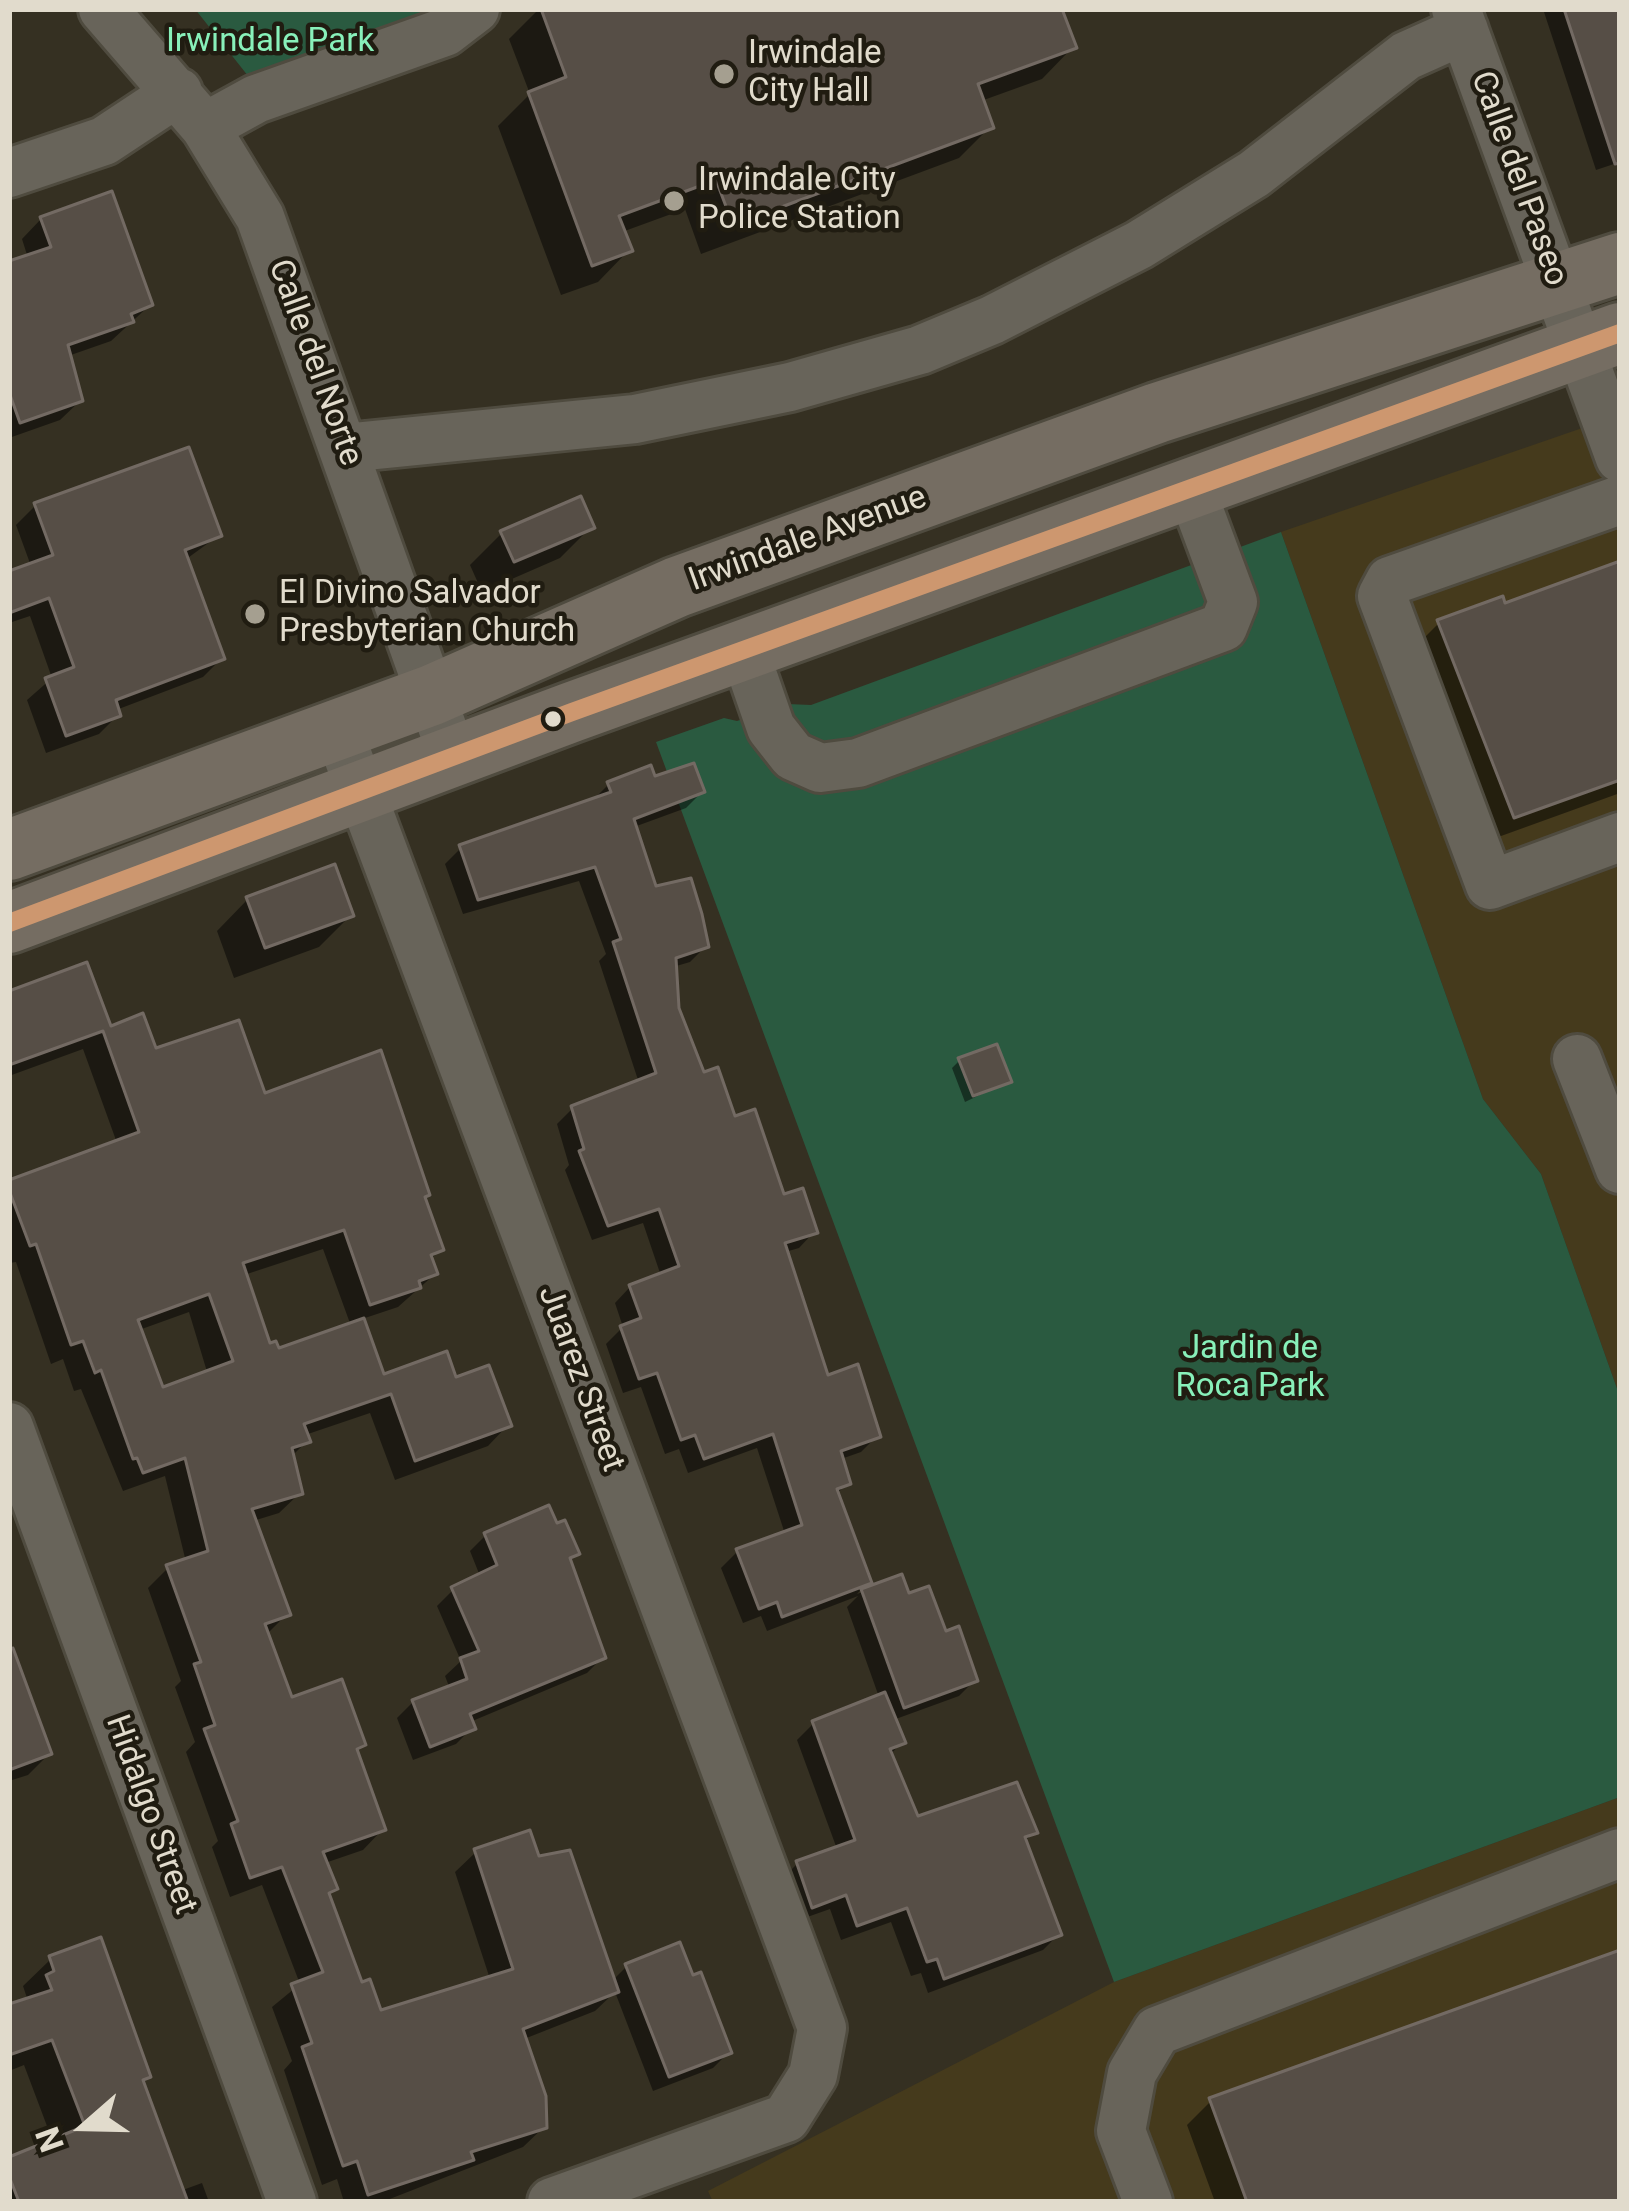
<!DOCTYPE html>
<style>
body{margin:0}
#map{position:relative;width:1629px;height:2211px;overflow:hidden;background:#353022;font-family:Roboto,sans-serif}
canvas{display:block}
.frame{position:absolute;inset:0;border:12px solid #e1dbcc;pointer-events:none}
.north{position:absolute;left:24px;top:2067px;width:120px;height:120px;-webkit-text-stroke:9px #201c11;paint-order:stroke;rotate:250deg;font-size:33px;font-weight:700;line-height:48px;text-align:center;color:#e1dbcc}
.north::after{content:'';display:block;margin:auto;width:42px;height:54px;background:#e1dbcc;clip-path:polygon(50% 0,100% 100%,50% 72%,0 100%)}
</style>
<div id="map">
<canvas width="1629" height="2211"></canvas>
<div class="frame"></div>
<div class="north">N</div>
</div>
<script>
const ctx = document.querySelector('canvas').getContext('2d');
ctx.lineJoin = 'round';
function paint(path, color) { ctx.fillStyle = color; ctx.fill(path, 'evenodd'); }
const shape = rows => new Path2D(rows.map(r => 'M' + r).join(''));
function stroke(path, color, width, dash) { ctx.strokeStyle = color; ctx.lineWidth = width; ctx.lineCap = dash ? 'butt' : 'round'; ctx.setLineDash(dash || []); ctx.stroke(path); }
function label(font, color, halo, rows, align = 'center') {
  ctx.font = font + ' Roboto,sans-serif'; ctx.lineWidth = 9; ctx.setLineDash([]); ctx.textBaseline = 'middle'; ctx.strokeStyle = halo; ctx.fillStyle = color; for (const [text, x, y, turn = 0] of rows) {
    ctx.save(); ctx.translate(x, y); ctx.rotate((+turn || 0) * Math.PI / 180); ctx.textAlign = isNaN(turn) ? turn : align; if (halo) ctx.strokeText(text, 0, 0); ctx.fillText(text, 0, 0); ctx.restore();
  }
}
paint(shape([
 [1620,415,1620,1397,1541,1174,1483,1099,1281,532],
 [1620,1797,1620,2202,713,2202,708,2191,1114,1982]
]), '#453a1c');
paint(shape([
 [195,9,447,9,256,86],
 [1281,532,1483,1099,1541,1174,1620,1397,1620,1797,1114,1982,656,742,724,718,737,721,787,704,811,705]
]), '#2a5a40');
paint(shape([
 [539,9,1059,9,1073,47,1042,79,981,101,990,127,959,158,701,254,685,209,622,232,629,250,598,282,561,295,498,126,530,94,509,39],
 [1543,9,1620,9,1620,162,1596,170],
 [41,219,150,305,111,341,68,356,80,401,60,420,9,438,9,265,28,258,22,239],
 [35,506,218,536,185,560,222,658,203,677,116,710,118,715,99,734,46,753,27,700,52,678,30,616,9,623,9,574,31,566,16,525],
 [591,527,560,558,482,592,470,565,502,533],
 [1620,560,1620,793,1490,840,1415,647,1439,623,1504,607],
 [653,780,702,792,686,808,634,827,654,890,706,946,690,962,673,967,676,1008,702,1076,783,1198,814,1232,799,1248,785,1252,826,1379,877,1436,861,1452,841,1459,847,1483,836,1495,868,1582,857,1594,900,1578,907,1597,944,1635,975,1680,959,1696,893,1720,902,1742,890,1755,916,1820,1034,1832,1024,1842,1059,1934,1043,1950,928,1993,921,1973,911,1976,891,1922,841,1940,830,1909,796,1921,781,1880,797,1864,837,1849,797,1740,813,1724,879,1697,847,1607,858,1596,767,1631,761,1616,743,1623,721,1568,737,1552,785,1534,757,1448,688,1473,679,1449,665,1454,641,1387,623,1393,606,1344,623,1327,615,1303,630,1287,661,1276,643,1223,592,1240,565,1170,569,1165,557,1124,573,1108,639,1083,599,961,606,954,579,881,463,914,445,864,461,848,593,800,609,784],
 [248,899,351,915,319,947,234,978,217,931],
 [9,994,109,1030,263,1097,422,1198,440,1250,430,1260,435,1274,398,1307,362,1319,382,1378,454,1381,508,1425,488,1446,395,1480,370,1413,305,1435,307,1441,291,1457,300,1493,279,1513,253,1521,287,1614,266,1635,290,1701,362,1744,355,1752,383,1829,363,1850,325,1863,335,1889,327,1896,360,1986,380,2013,490,1979,455,1872,476,1852,537,1859,612,1981,627,1966,729,2052,713,2068,653,2091,615,1992,595,2011,524,2039,544,2127,523,2147,382,2202,344,2202,337,2179,322,2185,284,2070,292,2061,272,2007,300,1984,262,1885,230,1897,212,1847,218,1841,186,1752,195,1742,175,1687,181,1681,148,1588,168,1568,186,1562,165,1476,123,1491,81,1389,74,1391,63,1359,51,1364,16,1262,9,1263,9,1183,117,1143,83,1049,9,1076],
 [323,1249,351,1326,277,1352,268,1346,244,1275],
 [189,1312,208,1375,161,1391,139,1330],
 [959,1061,1009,1081,965,1102,952,1068],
 [486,1535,576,1553,568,1561,603,1657,587,1673,470,1722,472,1728,456,1744,413,1760,397,1718,413,1702,450,1689,445,1676,461,1661,437,1606,453,1590,480,1576,470,1551],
 [9,1705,49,1754,28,1775,9,1781],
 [99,1941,180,2191,202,2183,209,2202,9,2202,9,2160,53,2142,24,2065,9,2071,9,2008,27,1998,23,1986,51,1959],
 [1620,1953,1620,2202,1215,2202,1187,2125,1211,2101]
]), '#0007');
const building = shape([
 [541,9,1062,9,1077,48,978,84,994,128,733,225,716,180,619,216,633,251,592,266,528,92,566,77,541,9],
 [1564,9,1620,9,1620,163,1615,164,1564,9],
 [112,191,153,305,131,314,134,322,68,345,83,401,20,423,9,392,9,261,51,247,40,217,112,191],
 [189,447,222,536,185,550,225,659,116,700,121,716,66,736,45,678,74,667,49,598,9,613,9,571,53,555,34,503,189,447],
 [581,496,595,528,514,562,500,531,581,496],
 [1620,561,1620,780,1514,818,1437,620,1503,596,1505,603,1620,561],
 [694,763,705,792,634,819,656,886,691,878,702,914,709,947,676,958,679,1008,704,1072,718,1067,735,1116,755,1109,784,1194,803,1188,818,1233,785,1243,828,1375,858,1364,881,1437,841,1451,851,1484,837,1489,872,1583,782,1617,777,1602,759,1609,736,1549,802,1525,773,1434,704,1459,695,1435,681,1440,657,1373,639,1379,620,1326,641,1318,629,1285,679,1266,659,1209,608,1226,579,1151,584,1149,571,1106,656,1073,613,942,621,939,595,867,478,900,459,845,611,792,607,782,651,765,655,776,694,763],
 [335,864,354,916,265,948,246,897,335,864],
 [87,962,111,1026,143,1013,156,1048,239,1020,265,1093,381,1050,430,1195,425,1197,444,1250,431,1255,438,1274,419,1281,421,1288,370,1305,344,1230,243,1263,270,1343,276,1341,279,1348,364,1318,384,1374,447,1351,456,1377,489,1365,512,1426,415,1461,391,1394,304,1424,311,1442,292,1448,303,1494,252,1509,291,1615,265,1624,292,1697,342,1679,366,1745,357,1749,386,1830,323,1852,338,1889,329,1893,362,1982,370,1979,381,2010,513,1969,474,1849,530,1830,539,1856,570,1850,619,1992,523,2029,546,2096,547,2128,471,2152,474,2160,368,2195,357,2161,343,2166,302,2047,312,2043,291,1984,323,1972,282,1867,250,1878,231,1824,238,1821,204,1729,215,1725,194,1664,201,1662,166,1565,208,1551,185,1458,143,1473,137,1458,133,1459,101,1370,95,1373,83,1341,71,1345,36,1244,30,1246,9,1190,9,1180,139,1132,103,1031,9,1065,9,991,87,962],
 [209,1294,233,1361,163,1387,138,1320,209,1294],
 [997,1044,1012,1082,973,1096,958,1058,997,1044],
 [549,1505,557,1523,565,1520,580,1554,570,1558,606,1658,470,1714,476,1729,430,1747,412,1700,467,1679,460,1658,479,1651,451,1587,497,1565,484,1533,549,1505],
 [902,1574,909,1593,929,1586,946,1631,959,1626,978,1681,904,1708,861,1589,902,1574],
 [13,1648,52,1754,9,1770,9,1649,13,1648],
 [885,1692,906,1743,890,1749,918,1816,1017,1782,1038,1833,1025,1837,1062,1935,944,1979,937,1959,927,1962,907,1908,857,1926,846,1895,812,1908,796,1861,855,1840,812,1721,885,1692],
 [101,1937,151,2077,143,2080,188,2202,19,2202,9,2176,9,2157,85,2126,52,2040,9,2055,9,2004,52,1990,46,1975,54,1971,49,1956,101,1937],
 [680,1942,693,1975,701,1972,732,2053,669,2077,625,1964,680,1942],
 [1620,1950,1620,2202,1247,2202,1209,2098,1620,1950]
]);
paint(building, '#564e46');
stroke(building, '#736a63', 3);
const minor = shape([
 [103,9,205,127,260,217,453,757],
 [1456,9,1620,458],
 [205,127,256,99,445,32,475,9],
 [9,173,104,141,178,92],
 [345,448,635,419,790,387,920,350,992,320,1139,245,1254,174,1406,56,1464,30],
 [1620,500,1390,581,1382,596,1490,885,1620,837],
 [744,650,771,728,793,756,820,768,858,763,1223,627,1233,602,1191,489],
 [338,730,822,2028,813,2075,786,2118,552,2202],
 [1577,1059,1620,1169],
 [9,1427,292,2202],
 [1148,2202,1121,2131,1132,2073,1157,2031,1620,1853]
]);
const major = shape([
 [9,850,432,695,677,587,1157,413,1620,263],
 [9,923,572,712,1620,333]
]);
stroke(minor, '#4f4b3f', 54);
stroke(major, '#4f4b3f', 66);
stroke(minor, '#68645a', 48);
stroke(major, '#756d62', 60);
stroke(shape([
 [9,923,572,712,1620,333]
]), '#cd976f', 18);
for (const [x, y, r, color] of [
 [724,74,12,"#a59f90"],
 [674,201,12,"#a59f90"],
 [255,614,12,"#a59f90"],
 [553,719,10,"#e1dbcc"]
]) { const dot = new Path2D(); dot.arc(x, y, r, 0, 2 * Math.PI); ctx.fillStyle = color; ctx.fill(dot); stroke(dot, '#201c11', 4.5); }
label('33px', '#88f0ba', '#201c11', [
 ["Irwindale Park",270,43],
 ["Jardin de",1250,1350],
 ["Roca Park",1250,1388]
]);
label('33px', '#e1dbcc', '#201c11', [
 ["Irwindale",748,55],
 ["City Hall",748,93],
 ["Irwindale City",698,182],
 ["Police Station",698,220],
 ["El Divino Salvador",279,595],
 ["Presbyterian Church",279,633]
], 'left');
label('33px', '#e1dbcc', '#201c11', [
 ["Calle del Paseo",1518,179,70],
 ["Calle del Norte",314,363,70],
 ["Irwindale Avenue",808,540,-20],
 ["Juarez Street",580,1379,70],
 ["Hidalgo Street",150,1815,70]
]);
</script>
